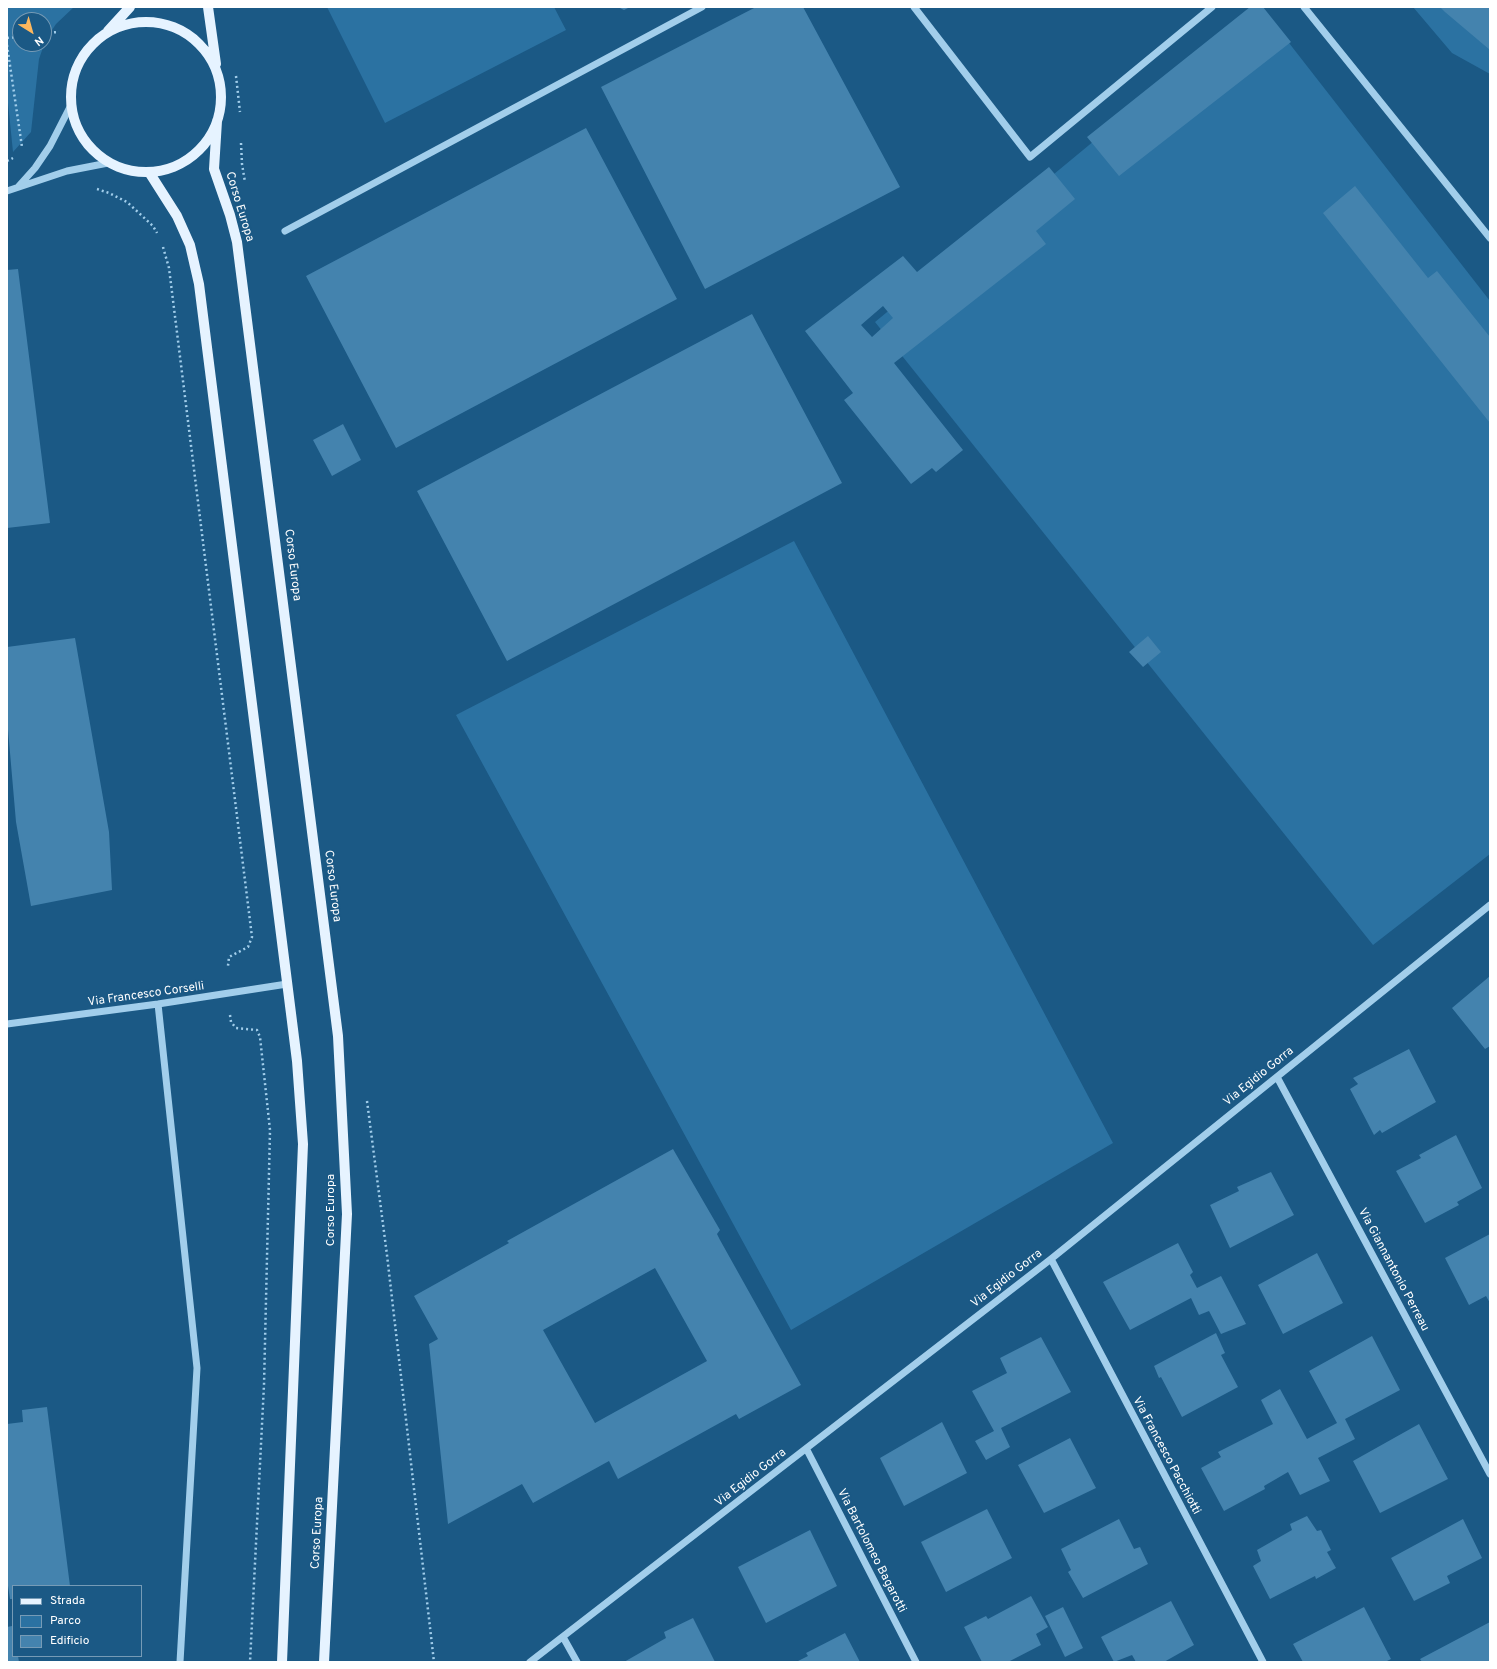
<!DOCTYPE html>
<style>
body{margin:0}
#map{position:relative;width:1497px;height:1669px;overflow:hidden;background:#1b5985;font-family:Overpass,sans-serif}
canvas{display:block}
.frame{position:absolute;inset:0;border:8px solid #fff;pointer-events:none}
.legend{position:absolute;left:12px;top:1585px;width:130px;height:72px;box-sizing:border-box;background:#1b5985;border:1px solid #769bb6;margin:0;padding:5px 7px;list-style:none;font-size:12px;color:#fff}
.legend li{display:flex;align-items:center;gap:8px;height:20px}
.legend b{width:20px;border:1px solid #769bb6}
.north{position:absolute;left:12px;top:12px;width:40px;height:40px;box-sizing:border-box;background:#1b5985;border:1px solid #769bb6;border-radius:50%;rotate:143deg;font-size:11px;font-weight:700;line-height:16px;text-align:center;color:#fff}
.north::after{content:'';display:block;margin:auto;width:14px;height:18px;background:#fdb75e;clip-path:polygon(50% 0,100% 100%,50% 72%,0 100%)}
</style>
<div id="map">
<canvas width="1497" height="1669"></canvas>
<div class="frame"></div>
<ul class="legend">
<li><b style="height:5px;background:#e6f3ff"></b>Strada</li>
<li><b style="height:11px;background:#2b72a2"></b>Parco</li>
<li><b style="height:11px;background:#4483ae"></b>Edificio</li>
</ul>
<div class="north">N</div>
</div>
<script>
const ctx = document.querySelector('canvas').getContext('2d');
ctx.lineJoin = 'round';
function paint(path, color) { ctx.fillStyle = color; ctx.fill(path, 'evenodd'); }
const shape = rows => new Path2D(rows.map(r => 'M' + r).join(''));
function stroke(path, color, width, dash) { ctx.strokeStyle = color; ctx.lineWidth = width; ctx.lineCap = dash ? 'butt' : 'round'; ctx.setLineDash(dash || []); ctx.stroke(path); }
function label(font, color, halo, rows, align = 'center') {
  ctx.font = font + ' Overpass,sans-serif'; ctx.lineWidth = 3.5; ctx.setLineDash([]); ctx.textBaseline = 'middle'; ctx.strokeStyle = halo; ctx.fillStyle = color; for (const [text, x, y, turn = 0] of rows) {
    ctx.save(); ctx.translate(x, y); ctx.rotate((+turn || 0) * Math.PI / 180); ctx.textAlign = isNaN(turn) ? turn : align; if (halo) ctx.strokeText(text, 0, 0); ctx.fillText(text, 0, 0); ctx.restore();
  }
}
paint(shape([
 [7,7,74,7,56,24,46,39,39,59,31,132,13,152,7,93],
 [20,20,44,20,44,44,20,44],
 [327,7,554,7,566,30,385,123],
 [1256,7,1261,7,1490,301,1490,854,1373,945,875,322],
 [1413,7,1490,7,1490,74,1452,53],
 [794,541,1113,1143,791,1330,456,715]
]), '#2b72a2');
paint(shape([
 [618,7,630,7,624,10],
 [756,7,803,7,900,187,705,289,601,87],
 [1250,7,1263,7,1291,42,1119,176,1087,137],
 [1440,7,1490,7,1490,50,1445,12],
 [586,128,677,299,396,448,306,276],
 [1049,167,1075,199,1036,231,1046,244,894,363,963,450,936,472,932,468,911,484,844,400,853,393,805,331,903,256,917,272],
 [883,306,893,318,872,337,861,325],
 [1355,186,1428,278,1437,271,1490,337,1490,423,1323,213],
 [18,269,50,523,7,528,7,270],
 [752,314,842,483,507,661,417,491],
 [343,424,361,460,332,476,313,440],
 [1148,636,1161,652,1143,667,1129,652],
 [75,638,109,832,112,890,31,906,16,822,7,718,7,647],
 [1490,976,1490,1046,1485,1049,1452,1008],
 [1409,1049,1436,1102,1382,1133,1380,1130,1374,1135,1350,1089,1358,1084,1353,1078],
 [1456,1135,1482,1188,1457,1202,1459,1205,1425,1223,1396,1171,1421,1158,1419,1155],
 [673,1149,720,1230,717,1234,720,1240,801,1385,739,1419,736,1414,618,1479,609,1461,533,1503,522,1484,448,1524,429,1344,438,1339,414,1296,509,1243,507,1241],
 [655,1268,707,1361,595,1423,543,1330],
 [1271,1172,1294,1215,1230,1248,1210,1205,1239,1191,1237,1187],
 [1490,1234,1490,1303,1486,1296,1469,1305,1445,1258],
 [1178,1243,1193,1272,1190,1275,1197,1288,1221,1276,1246,1324,1221,1334,1209,1311,1199,1315,1191,1298,1130,1330,1103,1282],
 [1317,1253,1343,1303,1283,1334,1258,1285],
 [1216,1333,1225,1353,1221,1355,1238,1387,1182,1417,1161,1377,1159,1378,1154,1366],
 [1372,1336,1400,1390,1345,1419,1355,1439,1318,1458,1330,1481,1300,1495,1288,1472,1264,1486,1265,1489,1224,1511,1201,1468,1221,1457,1218,1452,1273,1424,1261,1400,1280,1389,1307,1439,1337,1423,1309,1371],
 [1041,1337,1071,1392,1001,1428,1010,1447,986,1460,975,1441,994,1431,972,1391,1007,1373,1000,1358],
 [47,1407,70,1586,13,1586,13,1599,10,1599,7,1579,7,1424,23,1422,22,1410],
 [942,1422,967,1473,904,1506,880,1458],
 [1419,1424,1448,1479,1380,1513,1353,1461],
 [1070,1438,1096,1488,1044,1513,1018,1465],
 [987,1509,1012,1558,946,1592,921,1542],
 [1307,1516,1317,1531,1321,1530,1331,1550,1327,1552,1336,1568,1316,1579,1315,1576,1270,1599,1253,1566,1261,1561,1257,1550,1292,1530,1290,1524],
 [1119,1519,1134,1549,1140,1547,1148,1564,1083,1598,1068,1572,1071,1570,1061,1549],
 [1463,1519,1482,1558,1447,1576,1450,1583,1414,1601,1391,1558],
 [810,1530,837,1586,766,1623,738,1567],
 [1031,1596,1048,1627,1036,1634,1041,1645,1008,1662,982,1662,964,1627,986,1616,988,1619],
 [1171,1601,1194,1645,1164,1662,1136,1662,1132,1655,1114,1662,1101,1637],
 [1063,1607,1083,1648,1065,1657,1045,1616],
 [1364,1607,1391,1659,1385,1662,1303,1662,1293,1644],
 [693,1618,715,1662,624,1662,666,1638,664,1632],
 [1490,1622,1490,1662,1422,1662,1420,1659],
 [12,1626,13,1656,18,1656,19,1662,7,1662,7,1627],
 [845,1633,860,1662,796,1662,808,1656,806,1653]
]), '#4483ae');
stroke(shape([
 [44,33,59,32],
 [7,38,20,37],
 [7,45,22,147],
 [236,76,240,112],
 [241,143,242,164,245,182],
 [7,161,13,158],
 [97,189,109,193,127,202,153,226,157,233],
 [163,247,169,268,252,937,248,947,229,957,228,966],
 [230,1015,231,1022,236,1028,257,1030,260,1037,270,1130,264,1385,250,1662],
 [367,1101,387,1255,434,1662]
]), '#a2ceeb', 2.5, [2, 3]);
stroke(shape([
 [914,7,1030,157,1212,7],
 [1304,7,1490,238],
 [18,187,35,168,50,146,71,105],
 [7,191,67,171,108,163],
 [285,231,702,7],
 [158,1004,197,1368,180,1662],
 [7,1024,158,1004,287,984],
 [1277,1077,1490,1474],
 [1051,1259,1263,1662],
 [807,1450,916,1662],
 [563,1637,577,1662],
 [530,1662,1051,1259,1490,905]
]), '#a2ceeb', 7);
stroke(shape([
 [208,7,216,64],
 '71 97a75 75 0 1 1 150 0a75 75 0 1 1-150 0Z',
 [108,31,130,7],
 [217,121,214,169,230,215,237,242,338,1036,347,1214,324,1662],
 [149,172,177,216,190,245,199,284,297,1061,303,1144,282,1662]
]), '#e6f3ff', 10);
label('12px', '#fff', '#1b5985', [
 ["Corso Europa",239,207,73],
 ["Corso Europa",292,565,83],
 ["Corso Europa",332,886,83],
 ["Via Francesco Corselli",146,995,-8],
 ["Via Egidio Gorra",1259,1077,-39],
 ["Corso Europa",332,1210,-90],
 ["Via Giannantonio Perreau",1393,1270,62],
 ["Via Egidio Gorra",1007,1279,-38],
 ["Via Francesco Pacchiotti",1166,1456,62],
 ["Via Egidio Gorra",751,1478,-38],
 ["Corso Europa",318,1533,-87],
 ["Via Bartolomeo Bagarotti",871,1551,63]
]);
</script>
